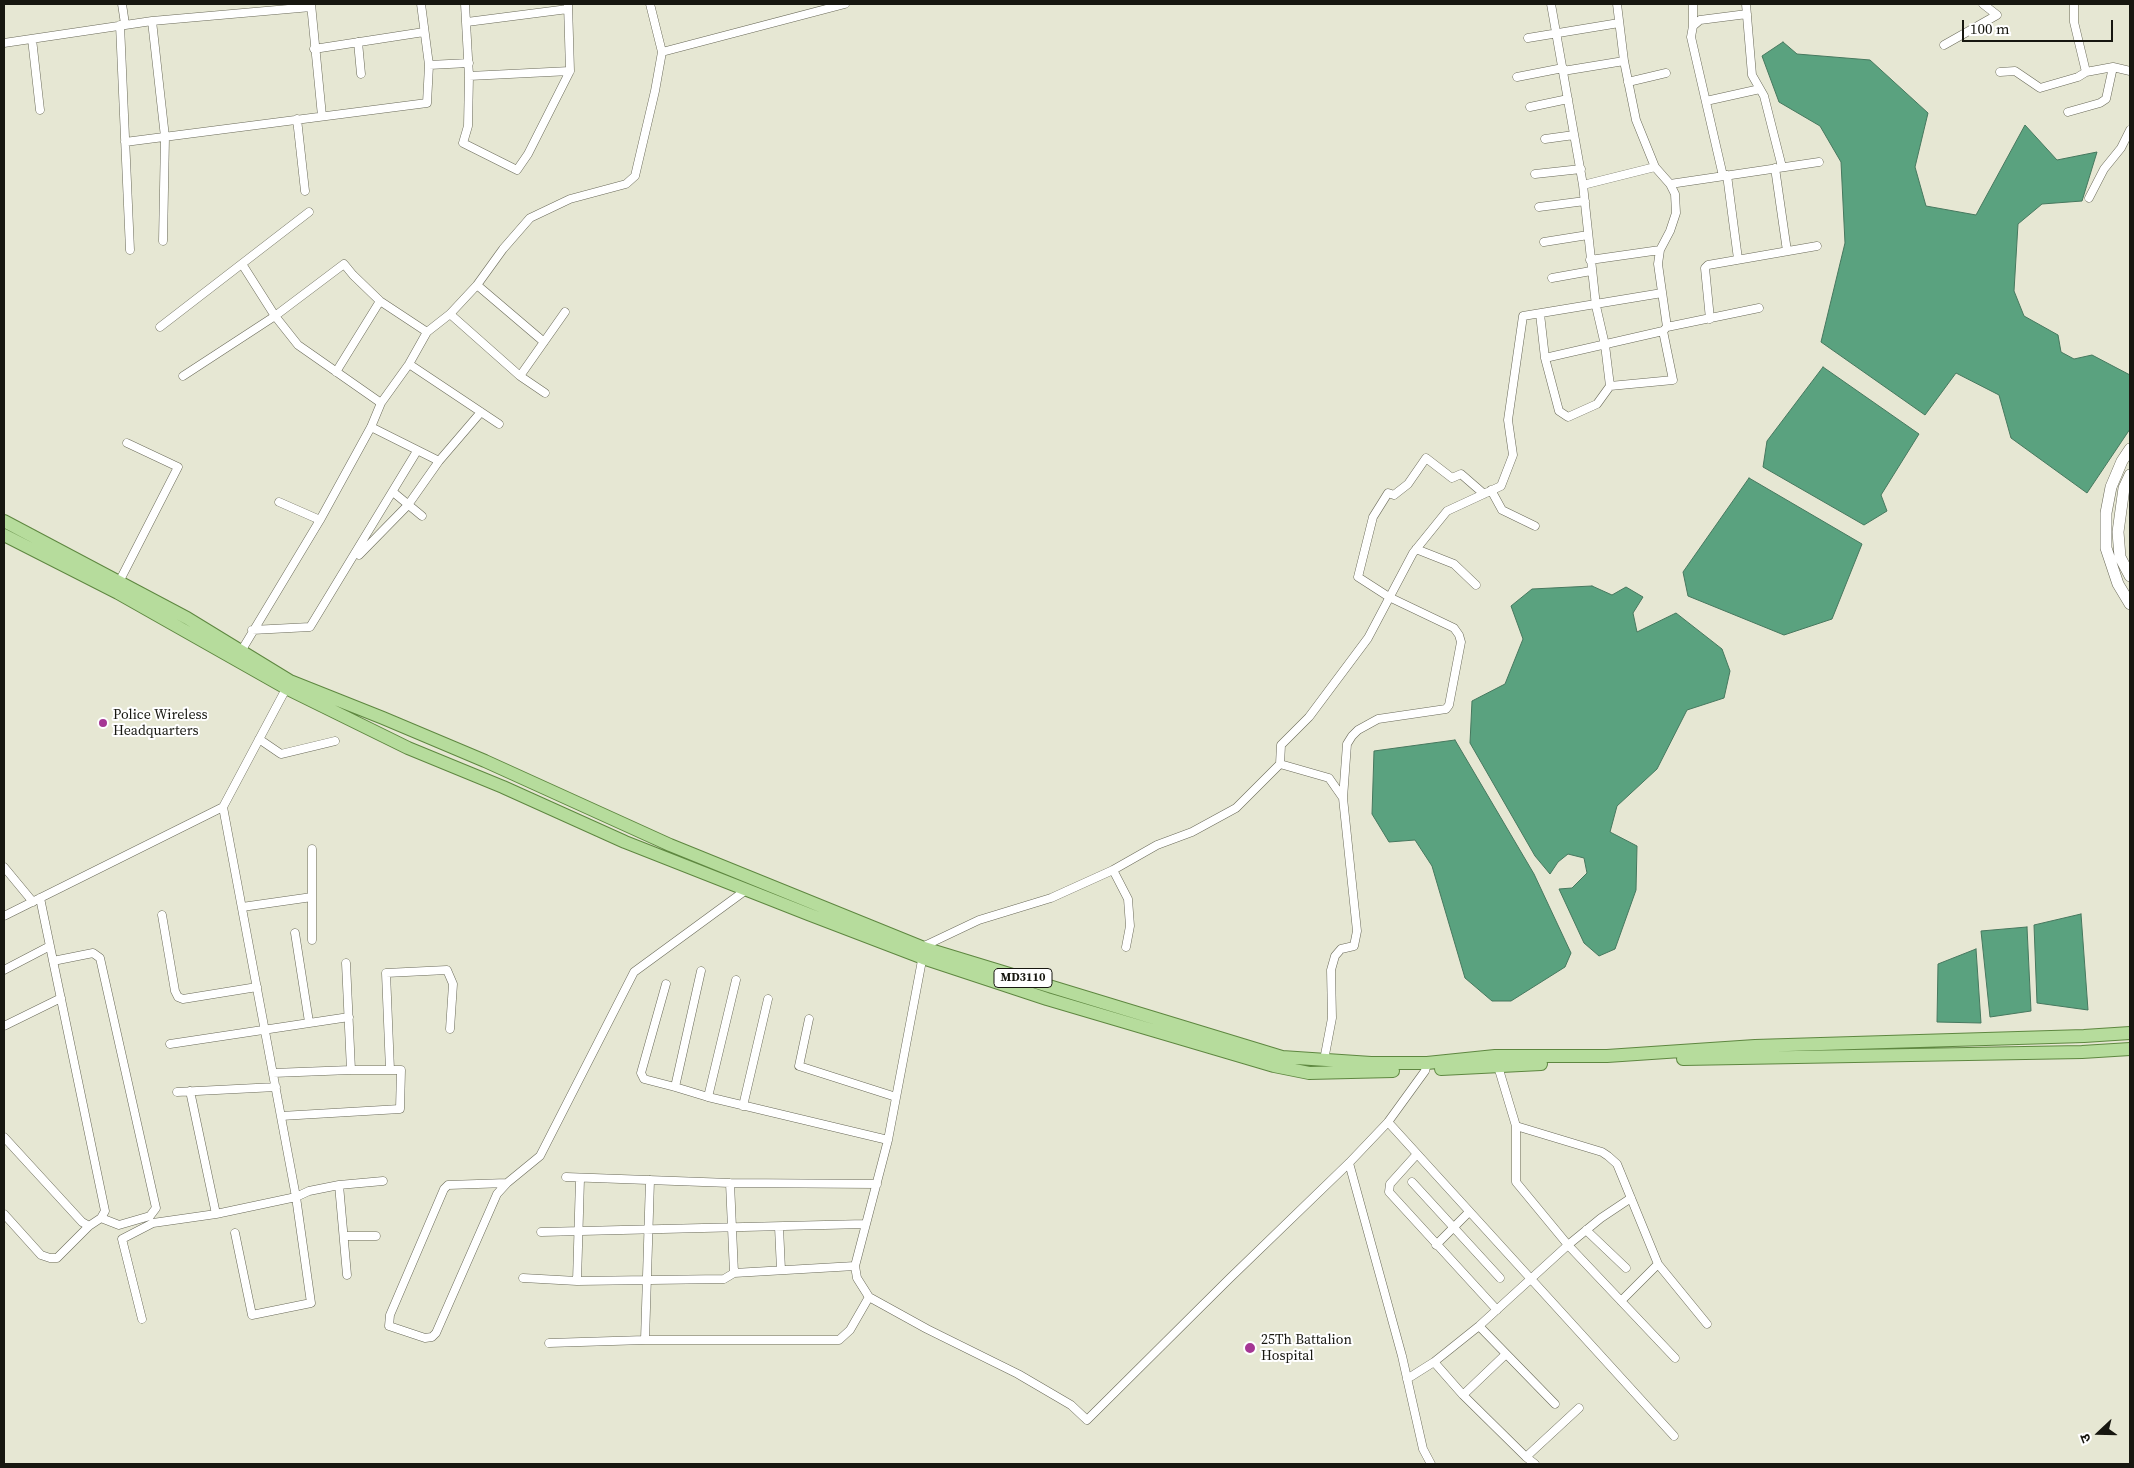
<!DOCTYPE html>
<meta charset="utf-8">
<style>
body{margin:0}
#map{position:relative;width:2134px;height:1468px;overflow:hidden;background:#e6e7d3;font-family:"Source Serif 4","Noto Sans Devanagari",serif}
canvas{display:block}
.frame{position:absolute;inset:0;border:5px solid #171710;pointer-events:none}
.north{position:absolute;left:2074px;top:1408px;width:50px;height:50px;-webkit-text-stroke:4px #fff;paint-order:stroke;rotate:249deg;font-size:14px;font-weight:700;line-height:20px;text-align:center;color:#171710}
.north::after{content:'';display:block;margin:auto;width:18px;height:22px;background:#171710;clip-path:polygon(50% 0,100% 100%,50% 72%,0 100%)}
.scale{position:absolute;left:1962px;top:20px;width:151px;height:22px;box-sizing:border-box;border:2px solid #171710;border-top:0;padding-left:6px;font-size:15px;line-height:18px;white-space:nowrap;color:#171710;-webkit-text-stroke:4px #fff;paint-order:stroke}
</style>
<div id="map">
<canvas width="2134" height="1468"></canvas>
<div class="frame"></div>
<div class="north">उ</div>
<div class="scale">100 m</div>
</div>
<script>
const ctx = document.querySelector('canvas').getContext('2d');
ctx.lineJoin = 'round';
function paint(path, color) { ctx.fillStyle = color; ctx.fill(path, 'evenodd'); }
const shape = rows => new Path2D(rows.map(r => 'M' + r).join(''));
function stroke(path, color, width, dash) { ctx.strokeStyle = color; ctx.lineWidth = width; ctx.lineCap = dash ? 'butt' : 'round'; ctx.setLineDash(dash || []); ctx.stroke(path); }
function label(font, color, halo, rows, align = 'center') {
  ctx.font = font + ' "Source Serif 4",serif'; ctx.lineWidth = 4; ctx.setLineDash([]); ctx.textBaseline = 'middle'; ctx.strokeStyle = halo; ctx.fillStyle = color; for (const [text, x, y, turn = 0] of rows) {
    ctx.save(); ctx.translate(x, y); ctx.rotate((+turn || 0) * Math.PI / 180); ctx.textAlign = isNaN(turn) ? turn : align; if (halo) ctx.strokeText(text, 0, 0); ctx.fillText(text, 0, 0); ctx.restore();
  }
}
const water = shape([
 [1783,42,1797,54,1870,60,1928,113,1915,167,1926,206,1976,215,2025,125,2057,160,2097,152,2082,201,2042,204,2018,224,2014,291,2024,316,2058,335,2061,352,2074,359,2092,355,2130,375,2130,429,2087,493,2011,438,1999,395,1956,373,1925,415,1821,342,1845,243,1841,162,1820,126,1779,102,1762,56,1783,42],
 [1823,367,1919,434,1881,495,1887,511,1864,525,1763,467,1767,441,1823,367],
 [1749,478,1862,544,1832,619,1784,635,1688,596,1683,572,1749,478],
 [1592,586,1612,595,1626,587,1643,597,1633,613,1637,632,1676,613,1722,649,1730,671,1724,698,1687,710,1657,769,1617,806,1610,832,1637,846,1636,890,1615,949,1599,956,1584,943,1559,889,1572,888,1587,873,1584,858,1568,854,1558,862,1550,874,1535,856,1470,743,1472,701,1505,684,1523,639,1511,606,1532,589,1592,586],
 [1455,740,1534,874,1571,953,1565,967,1511,1001,1492,1001,1465,978,1432,866,1415,840,1389,842,1372,814,1374,751,1455,740],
 [2081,914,2088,1010,2037,1003,2034,925,2081,914],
 [2027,927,2031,1011,1990,1017,1981,931,2027,927],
 [1976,949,1981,1023,1937,1022,1938,964,1976,949]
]);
paint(water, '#5aa27f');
stroke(water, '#46785e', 1);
const street = shape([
 [122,4,125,24],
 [311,4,322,116],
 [465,4,469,76,468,126,463,143,517,170,528,154,570,71,568,4],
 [1693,4,1693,26],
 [1746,4,1752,75,1764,96,1782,167],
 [2074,4,2074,22,2086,72],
 [152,21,165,137,163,241],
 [467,22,568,9],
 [120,25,130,250],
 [1528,38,1619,23],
 [32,39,40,110],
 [358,42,361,74],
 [4,43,152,21,311,7],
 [1944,45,1997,15,1983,4],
 [314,49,424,32],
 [662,52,845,4],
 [429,65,469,63],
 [1563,71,1624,61],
 [2000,72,2015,71,2040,88,2078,77,2086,72,2113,67,2130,71],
 [469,76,570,71],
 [1517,77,1563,68],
 [1628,82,1666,73],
 [1706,101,1760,89],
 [1530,107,1568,99],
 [2068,112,2100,103,2106,99,2113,67],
 [297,119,305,191],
 [1545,139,1574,135],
 [125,142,427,103,429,65,421,4],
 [1775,168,1787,251],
 [1535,174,1581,169],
 [1727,175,1738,259],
 [1723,176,1691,37,1693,26,1700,20,1747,14],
 [1670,184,1819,162],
 [1583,185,1655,167],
 [2089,198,2104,169,2121,148,2130,130],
 [1539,207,1585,201],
 [1544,242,1588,235],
 [1590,260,1660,250],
 [242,264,275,316,298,345,381,403],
 [1552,278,1591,271],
 [477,285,503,249,530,218,570,199,626,184,635,176,655,91,662,52,650,4],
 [450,314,520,376,545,393],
 [1540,314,1545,358,1559,411,1568,417,1597,404,1610,386,1605,345,1596,306,1583,185,1551,4],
 [1710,319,1705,268,1708,265,1817,246],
 [160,327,309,212],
 [1667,327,1759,308],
 [1545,358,1663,331],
 [409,364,499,424],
 [336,372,380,301],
 [183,376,275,316,344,264,353,275,380,301,427,332],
 [520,376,565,312],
 [1610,386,1673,380,1663,331,1667,327,1658,264,1660,250,1670,231,1676,213,1675,194,1670,184,1655,167,1636,120,1624,61,1617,4],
 [371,427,439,461],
 [1491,490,1502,510,1535,526],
 [393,492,422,516],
 [279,502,320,520],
 [1416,549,1454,564,1476,585],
 [359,555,408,505,439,461,481,412],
 [118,584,178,467,127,443],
 [252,630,310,627,417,451],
 [240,653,320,520,371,427,381,403,409,364,427,332,450,314,477,285,544,342],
 [259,739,281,754,335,741],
 [1280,764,1329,778,1343,798,1357,931,1354,946,1341,949,1335,956,1331,970,1332,1018,1324,1060],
 [1343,798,1347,744,1352,736,1358,730,1378,719,1446,709,1449,705,1461,642,1459,635,1454,628,1389,597,1358,577,1373,517,1388,493,1394,495,1408,484,1426,458,1452,478,1461,474,1484,494],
 [223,807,296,1197,311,1303,252,1315,235,1233],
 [4,867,33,902],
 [1113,870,1128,899,1130,926,1126,947],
 [242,907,312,897],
 [162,915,175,991,178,997,183,999,257,987],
 [4,916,223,807,288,685],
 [295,933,309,1022],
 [312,940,312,849],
 [922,947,979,920,1051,898,1113,870,1157,845,1192,832,1236,808,1280,764,1281,745,1309,717,1368,638,1413,553,1447,511,1501,486,1513,455,1508,420,1523,316,1662,293],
 [923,955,888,1140,855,1266,857,1278,869,1297,927,1329,1018,1374,1071,1405,1087,1420,1229,1279,1349,1163,1388,1122,1425,1071,1427,1063],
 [53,961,93,953,100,958,156,1208,150,1216,119,1225,101,1218],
 [346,963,351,1070],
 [4,970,50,946],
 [701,971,675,1087,708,1097],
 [736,980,708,1097,888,1140],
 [666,984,641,1073,644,1079,675,1087],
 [809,1019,799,1066,896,1097],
 [4,1026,61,998],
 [170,1044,349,1017],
 [1497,1063,1516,1126,1516,1182,1568,1245,1675,1358],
 [390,1070,386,973,447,970,453,984,450,1029],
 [273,1073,351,1070,401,1070,400,1109,281,1116],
 [190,1091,216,1214],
 [177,1092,276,1087],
 [743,1106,768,999],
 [1388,1122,1674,1436],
 [1516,1126,1602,1152,1608,1156,1617,1164,1658,1264,1707,1324],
 [4,1137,82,1222,89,1226],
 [1417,1154,1390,1184,1389,1192,1497,1310],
 [1349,1163,1402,1356,1423,1449,1431,1464],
 [566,1177,730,1183,877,1184],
 [1412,1182,1500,1278],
 [507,1183,448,1185,444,1189,390,1315,389,1326,425,1338,432,1337,436,1333,497,1194,507,1183,540,1156,634,972,746,890],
 [730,1183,734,1273],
 [339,1185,347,1275],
 [4,1214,41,1255,50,1258,57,1258,89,1226,101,1218,105,1211,40,898],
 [779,1227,781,1270],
 [1586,1230,1626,1268],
 [541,1232,865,1224],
 [344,1236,376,1236],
 [1436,1245,1469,1212],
 [523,1278,577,1281,724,1279,734,1273,855,1266],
 [577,1281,580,1179],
 [1621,1301,1658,1264],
 [142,1319,122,1239,153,1223,216,1214,296,1197,309,1191,339,1185,383,1181],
 [1479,1326,1555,1404],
 [645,1340,650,1180],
 [549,1343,645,1340,839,1340,850,1330,869,1297],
 [1434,1362,1463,1395,1526,1457,1579,1408],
 [1407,1379,1434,1362,1479,1326,1568,1245,1601,1218,1631,1198],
 [1463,1395,1506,1354],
 [1526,1457,1535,1464]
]);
const secondary = shape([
 [2130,449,2122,461,2111,487,2106,513,2106,548,2118,584,2130,604],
 [2130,475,2124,488,2118,532,2120,557,2130,576]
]);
const primary = shape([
 [4,521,187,618,290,681,383,718,485,761,670,845,924,948,1282,1057,1371,1063,1427,1063,1495,1056,1607,1056,1755,1046,2084,1036,2130,1033],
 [4,535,118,593,286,688,408,748,503,787,625,842,808,914,923,958,1047,999,1274,1066,1309,1073,1393,1071],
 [1683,1059,2082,1052,2130,1049],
 [1441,1069,1541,1064]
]);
stroke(street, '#6a6a59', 9);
stroke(secondary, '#6a6a59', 12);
stroke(primary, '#5e8740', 14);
stroke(street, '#fff', 8);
stroke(secondary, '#fff', 11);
stroke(primary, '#b6dc9c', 12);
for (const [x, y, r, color] of [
 [103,723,5,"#a53694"],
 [1250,1348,6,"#a53694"]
]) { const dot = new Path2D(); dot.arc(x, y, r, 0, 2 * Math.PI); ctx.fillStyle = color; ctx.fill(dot); stroke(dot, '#fff', 2); }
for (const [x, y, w] of [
 [1023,978,58]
]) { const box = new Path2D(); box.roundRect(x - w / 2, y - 9.5, w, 19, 4); ctx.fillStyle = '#fff'; ctx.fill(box); stroke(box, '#171710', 1); }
label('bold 12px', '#171710', null, [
 ["MD3110",1023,978]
]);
label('14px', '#171710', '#fff', [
 ["Police Wireless",113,715],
 ["Headquarters",113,731],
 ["25Th Battalion",1261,1340],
 ["Hospital",1261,1356]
], 'left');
</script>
